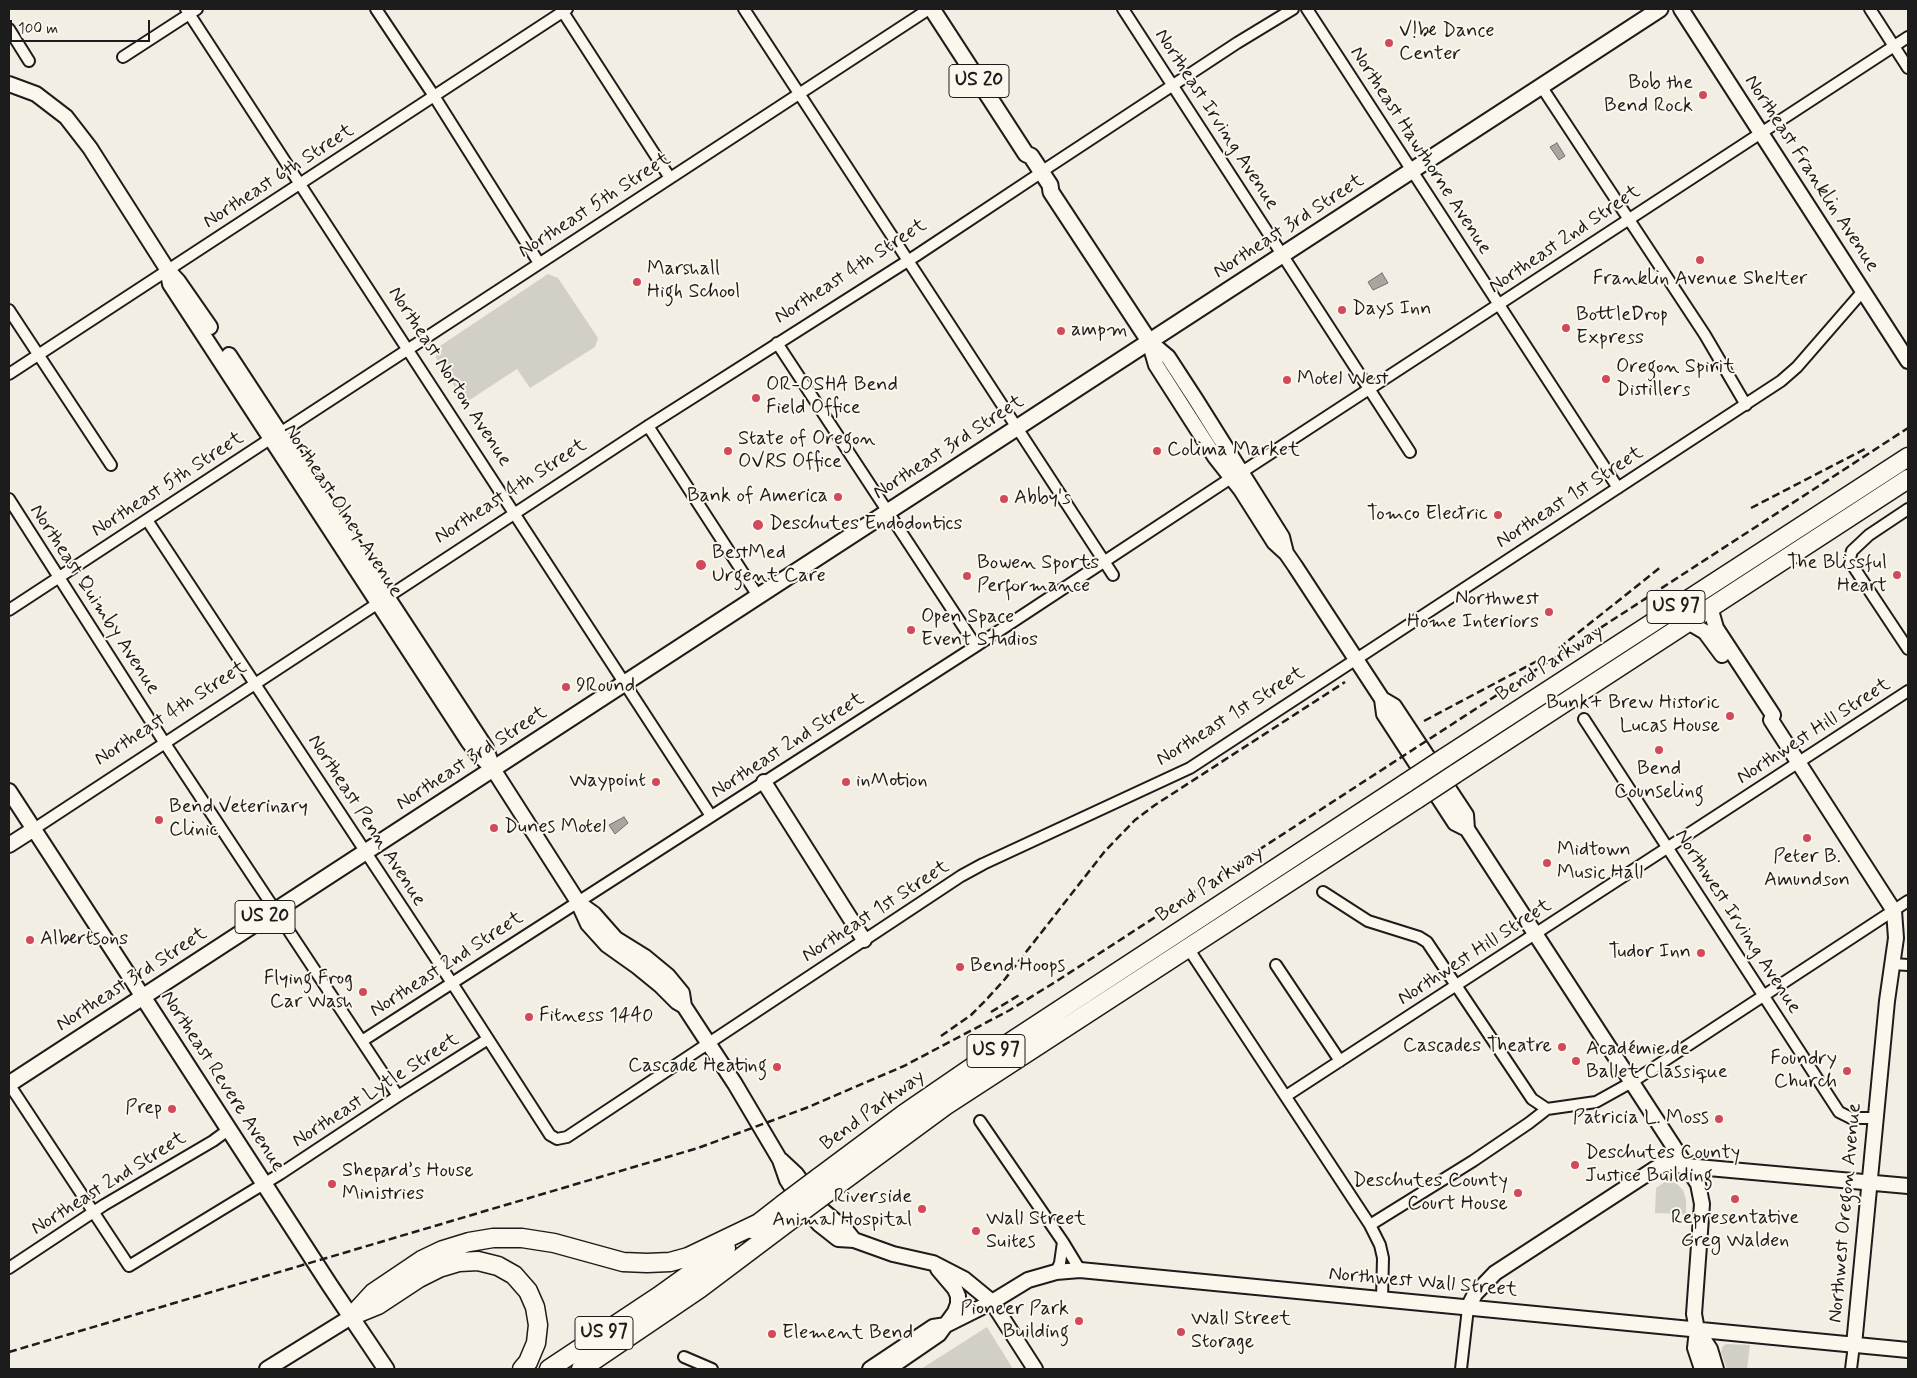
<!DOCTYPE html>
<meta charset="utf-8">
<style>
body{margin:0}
#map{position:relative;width:1917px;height:1378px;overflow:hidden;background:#f2eee4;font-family:Mynerve,sans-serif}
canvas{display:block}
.frame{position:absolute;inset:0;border:10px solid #1c1c1c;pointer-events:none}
.scale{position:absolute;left:10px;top:20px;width:140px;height:22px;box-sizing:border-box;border:2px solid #1c1c1c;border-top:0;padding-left:6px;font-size:15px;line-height:18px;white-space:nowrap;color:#1c1c1c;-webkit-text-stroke:4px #fbf7ec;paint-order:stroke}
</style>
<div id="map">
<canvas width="1917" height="1378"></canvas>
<div class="frame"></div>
<div class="scale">100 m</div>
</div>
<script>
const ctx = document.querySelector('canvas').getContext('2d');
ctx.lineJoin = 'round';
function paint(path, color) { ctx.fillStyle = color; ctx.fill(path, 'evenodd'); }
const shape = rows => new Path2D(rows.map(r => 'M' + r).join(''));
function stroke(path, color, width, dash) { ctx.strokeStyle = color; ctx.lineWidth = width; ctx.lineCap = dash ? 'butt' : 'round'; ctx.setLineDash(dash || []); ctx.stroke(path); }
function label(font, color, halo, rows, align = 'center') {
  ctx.font = font + ' Mynerve,sans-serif'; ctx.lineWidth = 4; ctx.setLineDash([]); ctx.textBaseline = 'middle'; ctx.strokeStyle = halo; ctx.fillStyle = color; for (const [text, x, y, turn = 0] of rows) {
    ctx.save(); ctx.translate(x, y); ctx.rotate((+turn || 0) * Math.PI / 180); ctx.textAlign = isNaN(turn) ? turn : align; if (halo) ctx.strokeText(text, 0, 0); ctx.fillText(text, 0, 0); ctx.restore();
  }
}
paint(shape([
 [548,274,558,278,598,338,595,347,530,388,517,369,465,403,436,358,437,348],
 [1666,1181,1676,1183,1683,1190,1686,1200,1686,1214,1655,1213,1656,1188],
 [987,1327,1013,1369,921,1369],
 [1726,1344,1750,1345,1747,1369,1727,1369,1721,1352,1723,1346]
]), '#d2cfc6');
const water = shape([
 [1557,143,1565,156,1559,160,1550,147,1557,143],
 [1382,273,1388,283,1373,290,1368,282,1382,273],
 [624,817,628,823,615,834,609,825,624,817]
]);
paint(water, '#a9a6a0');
stroke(water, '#716f6b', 1);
const street = shape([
 [186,9,711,816],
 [376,9,434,96,539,263],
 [561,9,670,178],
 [744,9,1113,575],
 [1123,9,1410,452],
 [1307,9,1618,488],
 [1870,9,1908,68],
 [9,29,29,61],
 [123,57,197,9],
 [1541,86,1705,335,1746,405],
 [1041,172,1237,43,1293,9],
 [9,310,111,465],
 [777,343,976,646],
 [9,374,567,9],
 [648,426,758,596],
 [280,433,929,9],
 [1242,472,1908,37],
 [9,499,164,742,398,1096],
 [1908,509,1869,535,1852,551,1850,558,1851,563,1908,649],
 [147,520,452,983,550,1135,557,1139,567,1137,961,876,983,864,1190,768,1781,381,1797,367,1863,291],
 [9,610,270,439],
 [1584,719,1839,1112,1851,1118,1876,1118],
 [34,829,648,426,917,255,1036,176],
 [1323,892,1368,921,1419,937,1427,942,1532,1099,1547,1109],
 [1188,948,1370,1225,1380,1245,1383,1258,1382,1299],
 [1893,964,1908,965],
 [1276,965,1340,1061],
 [362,1041,976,646,1231,478],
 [9,1084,129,1266,280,1174,398,1096,488,1039],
 [1286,1096,1908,691],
 [980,1121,1063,1242,1080,1270],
 [1370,1225,1473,1161,1529,1123,1547,1109,1596,1102,1632,1082,1908,901],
 [9,1268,104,1205,213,1141,228,1130],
 [1056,1272,1060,1263,1063,1242],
 [684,1357,712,1369],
 [1461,1369,1468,1308],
 [1851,1369,1854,1345]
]);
const secondary = shape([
 [1681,9,1908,361],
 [9,84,36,94,66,117,90,148,167,269,178,281,210,327],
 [167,269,170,284,468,741,477,753,493,769,578,902,588,924,607,945,638,967,660,985,677,1002,684,1006],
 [1149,341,1156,365,1215,457,1241,490,1274,542,1286,553,1295,566,1382,699,1384,714,1455,823,1467,829],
 [1149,341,1168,357,1196,400,1282,537,1286,553],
 [229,355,486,748,492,766],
 [1710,607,1716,628,1773,715,1771,720,1894,911,1896,938,1887,1001,1854,1345],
 [1688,622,1705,632,1722,655],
 [1382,699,1394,706,1466,815,1467,829,1698,1184,1702,1204,1694,1314,1697,1330,1695,1348,1702,1369],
 [764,782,864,940],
 [9,791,143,997],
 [9,845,34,829],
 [580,904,594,914,616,939,645,957,668,976,682,993,684,1006,735,1084,780,1160,787,1180,803,1205,819,1224,838,1239,854,1240,893,1254,933,1263,964,1279,992,1302,1035,1369],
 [781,1160,796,1174,821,1209,846,1230,854,1240],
 [1468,1308,1475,1294,1495,1273,1653,1170,1664,1164,1908,1186],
 [1697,1330,1710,1349,1716,1369],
 [267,1369,351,1317],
 [870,1369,933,1327,946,1325,992,1302,1028,1280,1056,1272,1080,1270,1908,1350],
 [888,1369,939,1334,955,1312,958,1304,958,1296,955,1289,938,1269]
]);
const primary = shape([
 [932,9,1026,154,1031,156,1050,185,1051,192,1149,341],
 [143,997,329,1284,386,1369],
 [9,1084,1660,9]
]);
const highway = shape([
 [1444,758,1908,457],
 [1455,774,1908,479],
 [818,1178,904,1114,974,1066,1406,783],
 [828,1192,945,1106,1417,799],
 [751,1229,782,1205],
 [356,1314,378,1305,419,1278,439,1268,459,1262,478,1261,498,1266,514,1275,528,1291,535,1307,538,1325,536,1343,528,1362,522,1369],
 [351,1317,373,1293,422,1260,443,1250,469,1242,493,1238,522,1238,554,1243,623,1262,647,1263,670,1262,688,1257,761,1222],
 [549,1369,659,1296,726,1248],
 [581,1369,699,1289,792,1219]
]);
stroke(street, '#1c1c1c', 14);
stroke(secondary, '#1c1c1c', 18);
stroke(primary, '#1c1c1c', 19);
stroke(highway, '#1c1c1c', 21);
stroke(street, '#fbf7ec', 10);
stroke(secondary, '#fbf7ec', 14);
stroke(primary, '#fbf7ec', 15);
stroke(highway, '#fbf7ec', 18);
stroke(shape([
 [1751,508,1865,449],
 [1559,648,1662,566],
 [1424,721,1539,660],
 [991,1012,1021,994],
 [941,1036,971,1015,986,1000,1005,979,1105,851,1135,820,1155,805,1345,682],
 [9,1352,698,1148,806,1108,904,1066,1010,1010,1060,979,1908,428]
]), '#1c1c1c', 2.5, [8, 4]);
const highwayBridge = shape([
 [1406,783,1444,758],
 [1417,799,1455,774],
 [782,1205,818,1178],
 [792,1219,828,1192]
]);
stroke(highwayBridge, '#1c1c1c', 21, []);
stroke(highwayBridge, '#fbf7ec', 18);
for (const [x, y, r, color] of [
 [1389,43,5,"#d1495b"],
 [1703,95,5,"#d1495b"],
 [1700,260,5,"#d1495b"],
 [637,282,5,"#d1495b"],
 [1342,310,5,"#d1495b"],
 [1566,328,5,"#d1495b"],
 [1061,331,5,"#d1495b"],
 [1606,379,5,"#d1495b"],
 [1287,380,5,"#d1495b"],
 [756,398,5,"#d1495b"],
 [728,451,5,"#d1495b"],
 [1157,451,5,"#d1495b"],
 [838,497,5,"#d1495b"],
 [1004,499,5,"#d1495b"],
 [1498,515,5,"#d1495b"],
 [758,525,6,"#d1495b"],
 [701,565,6,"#d1495b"],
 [1897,575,5,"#d1495b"],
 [967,576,5,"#d1495b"],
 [1549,612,5,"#d1495b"],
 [911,630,5,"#d1495b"],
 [566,687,5,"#d1495b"],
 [1730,716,5,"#d1495b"],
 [1659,750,5,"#d1495b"],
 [656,782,5,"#d1495b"],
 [846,782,5,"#d1495b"],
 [159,820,5,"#d1495b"],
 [494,828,5,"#d1495b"],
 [1807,838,5,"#d1495b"],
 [1547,863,5,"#d1495b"],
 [30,940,5,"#d1495b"],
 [1701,953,5,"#d1495b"],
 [960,967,5,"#d1495b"],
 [363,992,5,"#d1495b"],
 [529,1017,5,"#d1495b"],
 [1562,1047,5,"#d1495b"],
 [1576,1061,5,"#d1495b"],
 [777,1067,5,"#d1495b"],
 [1847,1071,5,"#d1495b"],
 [172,1109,5,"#d1495b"],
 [1719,1119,5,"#d1495b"],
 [1575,1165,5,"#d1495b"],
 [332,1184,5,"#d1495b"],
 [1518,1193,5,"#d1495b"],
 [1735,1199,5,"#d1495b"],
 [922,1209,5,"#d1495b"],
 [976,1231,5,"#d1495b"],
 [1079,1321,5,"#d1495b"],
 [1181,1332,5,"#d1495b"],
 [772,1334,5,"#d1495b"]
]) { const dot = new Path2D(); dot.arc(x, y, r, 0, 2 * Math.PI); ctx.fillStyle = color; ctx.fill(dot); stroke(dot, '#fbf7ec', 2); }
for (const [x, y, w] of [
 [979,81,60],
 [1676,607,58],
 [265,917,60],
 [996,1051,58],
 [604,1333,58]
]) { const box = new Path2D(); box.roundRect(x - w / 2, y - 16.5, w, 33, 4); ctx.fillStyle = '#fbf7ec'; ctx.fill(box); stroke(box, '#1c1c1c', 1); }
label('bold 19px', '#1c1c1c', null, [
 ["US 20",979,81],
 ["US 97",1676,607],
 ["US 20",265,917],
 ["US 97",996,1051],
 ["US 97",604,1333]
]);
label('20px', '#1c1c1c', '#fbf7ec', [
 ["V!be Dance",1399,32],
 ["Center",1399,55],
 ["Bob the",1693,84,"right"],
 ["Bend Rock",1693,107,"right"],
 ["Marshall",647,270],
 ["High School",647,293],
 ["Franklin Avenue Shelter",1700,280,"center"],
 ["Days Inn",1352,310],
 ["BottleDrop",1576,316],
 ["Express",1576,339],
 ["ampm",1071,331],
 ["Oregon Spirit",1616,368],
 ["Distillers",1616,391],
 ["Motel West",1297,380],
 ["OR-OSHA Bend",766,386],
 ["Field Office",766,409],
 ["State of Oregon",738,440],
 ["OVRS Office",738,463],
 ["Colima Market",1167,451],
 ["Bank of America",828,497,"right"],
 ["Abby's",1014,499],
 ["Tomco Electric",1488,515,"right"],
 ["Deschutes Endodontics",769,525],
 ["BestMed",712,554],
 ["Urgent Care",712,577],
 ["Bowen Sports",977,564],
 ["Performance",977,587],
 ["The Blissful",1887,564,"right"],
 ["Heart",1887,587,"right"],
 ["Northwest",1539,600,"right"],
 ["Home Interiors",1539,623,"right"],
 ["Open Space",921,618],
 ["Event Studios",921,641],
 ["9Round",576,687],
 ["Bunk+ Brew Historic",1720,704,"right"],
 ["Lucas House",1720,727,"right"],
 ["Bend",1659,770,"center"],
 ["Counseling",1659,793,"center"],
 ["Waypoint",646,782,"right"],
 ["inMotion",856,782],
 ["Bend Veterinary",169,808],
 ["Clinic",169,831],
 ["Dunes Motel",504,828],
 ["Midtown",1557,851],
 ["Music Hall",1557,874],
 ["Peter B.",1807,858,"center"],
 ["Amundson",1807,881,"center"],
 ["Albertsons",40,940],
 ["Tudor Inn",1691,953,"right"],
 ["Bend Hoops",970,967],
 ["Flying Frog",353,980,"right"],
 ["Car Wash",353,1003,"right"],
 ["Fitness 1440",539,1017],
 ["Cascades Theatre",1552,1047,"right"],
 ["Académie de",1586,1050],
 ["Ballet Classique",1586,1073],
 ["Foundry",1837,1060,"right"],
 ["Church",1837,1083,"right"],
 ["Cascade Heating",767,1067,"right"],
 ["Prep",162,1109,"right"],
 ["Patricia L. Moss",1709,1119,"right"],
 ["Deschutes County",1585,1154],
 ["Justice Building",1585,1177],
 ["Shepard’s House",342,1172],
 ["Ministries",342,1195],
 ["Deschutes County",1508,1182,"right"],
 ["Court House",1508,1205,"right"],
 ["Riverside",912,1198,"right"],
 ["Animal Hospital",912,1221,"right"],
 ["Representative",1735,1219,"center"],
 ["Greg Walden",1735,1242,"center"],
 ["Wall Street",986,1220],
 ["Suites",986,1243],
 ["Pioneer Park",1069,1310,"right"],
 ["Building",1069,1333,"right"],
 ["Wall Street",1191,1320],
 ["Storage",1191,1343],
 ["Element Bend",782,1334]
], 'left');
label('20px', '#1c1c1c', '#fbf7ec', [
 ["Northeast Irving Avenue",1216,120,57],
 ["Northeast Hawthorne Avenue",1420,151,57],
 ["Northeast Franklin Avenue",1811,174,57],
 ["Northeast 6th Street",279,177,-33],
 ["Northeast 5th Street",595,206,-33],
 ["Northeast 3rd Street",1289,227,-33],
 ["Northeast 2nd Street",1565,240,-34],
 ["Northeast 4th Street",851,272,-33],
 ["Northeast Norton Avenue",449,377,57],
 ["Northeast 3rd Street",949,448,-33],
 ["Northeast 5th Street",168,485,-33],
 ["Northeast 4th Street",511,492,-33],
 ["Northeast 1st Street",1570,498,-33],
 ["Northeast Olney Avenue",342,511,57],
 ["Northeast Quimby Avenue",94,600,57],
 ["Bend Parkway",1550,664,-33],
 ["Northeast 4th Street",171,714,-33],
 ["Northeast 1st Street",1231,717,-32],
 ["Northwest Hill Street",1814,732,-33],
 ["Northeast 2nd Street",788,746,-33],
 ["Northeast 3rd Street",472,759,-33],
 ["Northeast Penn Avenue",366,821,57],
 ["Bend Parkway",1210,885,-33],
 ["Northeast 1st Street",876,912,-33],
 ["Northwest Irving Avenue",1737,922,57],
 ["Northwest Hill Street",1475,953,-33],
 ["Northeast 2nd Street",447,965,-33],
 ["Northeast 3rd Street",132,980,-33],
 ["Northeast Revere Avenue",222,1082,57],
 ["Northeast Lytle Street",376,1091,-33],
 ["Bend Parkway",873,1111,-36],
 ["Northeast 2nd Street",109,1184,-32],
 ["Northwest Oregon Avenue",1846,1213,-85],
 ["Northwest Wall Street",1423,1283,5]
]);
</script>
